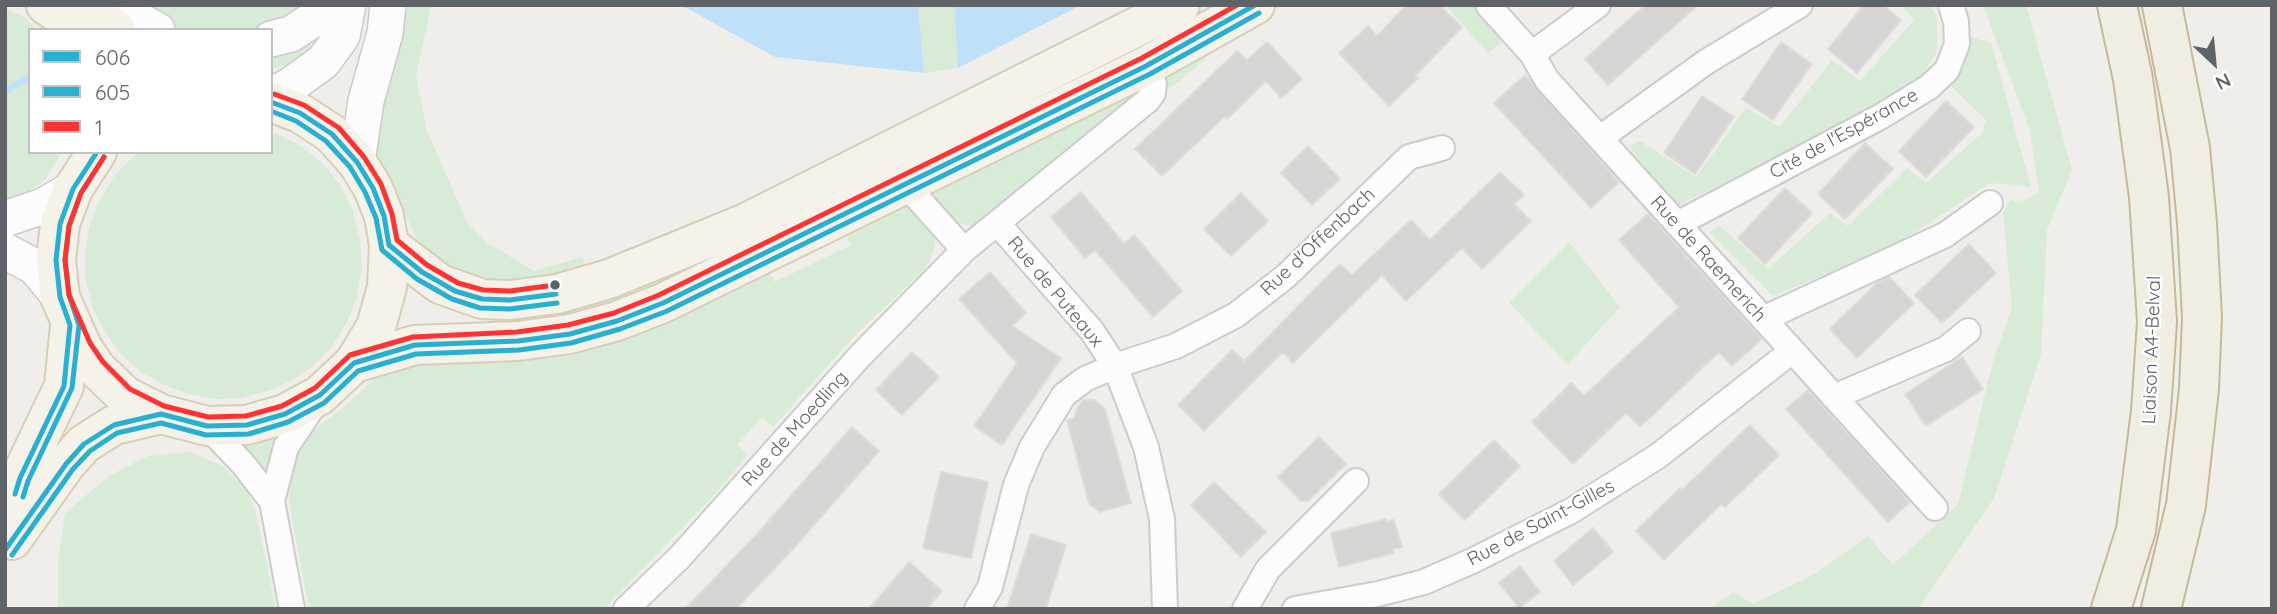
<!DOCTYPE html>
<meta charset="utf-8">
<style>
body{margin:0}
#map{position:relative;width:2277px;height:614px;overflow:hidden;background:#efeeea;font-family:Quicksand,sans-serif}
canvas{display:block}
.frame{position:absolute;inset:0;border:7px solid #5f6368;pointer-events:none}
.legend{position:absolute;left:28px;top:28px;width:245px;height:126px;box-sizing:border-box;background:#fff;border:2px solid #bfc1c3;margin:0;padding:9px 12px;list-style:none;font-size:21px;color:#5f6368}
.legend li{display:flex;align-items:center;gap:14px;height:35px}
.legend b{width:35px;border:2px solid #bfc1c3}
.north{position:absolute;left:2179px;top:28px;width:70px;height:70px;-webkit-text-stroke:5px #fff;paint-order:stroke;rotate:154deg;font-size:19px;font-weight:700;line-height:28px;text-align:center;color:#5f6368}
.north::after{content:'';display:block;margin:auto;width:24px;height:32px;background:#5f6368;clip-path:polygon(50% 0,100% 100%,50% 72%,0 100%)}
</style>
<div id="map">
<canvas width="2277" height="614"></canvas>
<div class="frame"></div>
<ul class="legend">
<li><b style="height:9px;background:#29afcf"></b>606</li>
<li><b style="height:9px;background:#29afcf"></b>605</li>
<li><b style="height:9px;background:#f33"></b>1</li>
</ul>
<div class="north">N</div>
</div>
<script>
const ctx = document.querySelector('canvas').getContext('2d');
ctx.lineJoin = 'round';
function paint(path, color) { ctx.fillStyle = color; ctx.fill(path, 'evenodd'); }
const shape = rows => new Path2D(rows.map(r => 'M' + r).join(''));
function stroke(path, color, width, dash) { ctx.strokeStyle = color; ctx.lineWidth = width; ctx.lineCap = dash ? 'butt' : 'round'; ctx.setLineDash(dash || []); ctx.stroke(path); }
function label(font, color, halo, rows, align = 'center') {
  ctx.font = font + ' Quicksand,sans-serif'; ctx.lineWidth = 5; ctx.setLineDash([]); ctx.textBaseline = 'middle'; ctx.strokeStyle = halo; ctx.fillStyle = color; for (const [text, x, y, turn = 0] of rows) {
    ctx.save(); ctx.translate(x, y); ctx.rotate((+turn || 0) * Math.PI / 180); ctx.textAlign = isNaN(turn) ? turn : align; if (halo) ctx.strokeText(text, 0, 0); ctx.fillText(text, 0, 0); ctx.restore();
  }
}
paint(shape([
 [110,5,311,5,321,31,307,50,286,65,271,69,271,30,132,30],
 [396,5,431,5,416,77,427,131,467,222,489,244,534,271,582,257,586,269,538,282,492,281,468,275,449,265,431,253,416,237,375,150],
 [918,5,954,5,958,68,924,73],
 [1445,5,1472,5,1502,43,1488,53],
 [1901,5,1929,5,1937,17,1937,52,1915,85,1802,145,1676,206,1629,146,1640,141,1696,177,1746,108,1780,127,1832,60,1860,81,1914,20],
 [1983,5,2026,5,2072,170,2047,230,2041,354,1994,498,1918,609,1710,609,1733,592,1753,604,1815,574,1868,536,1893,565,1958,504,1993,361,2012,307,2003,212,2010,200,2021,203,2039,192,2030,131],
 [5,8,26,18,36,30,30,30,30,152,62,152,46,179,27,192,5,199],
 [1965,35,1991,43,2031,187,1990,183,1894,246,1773,296,1709,232,1720,226,1768,269,1830,213,1848,226,1907,168,1926,183,1982,133,1986,120,1952,87],
 [1200,49,1206,59,1170,88,1154,84,993,218,974,226,950,222,933,227,935,244,930,261,920,274,859,331,773,427,762,417,737,445,748,455,715,494,604,609,309,609,289,502,292,466,300,448,315,429,344,407,388,366,767,267,775,282,851,245,843,228,888,206,925,207,931,185],
 [271,131,298,144,321,162,340,185,353,211,360,239,362,268,357,297,347,322,333,345,315,364,293,380,268,391,242,398,215,399,189,394,164,385,141,372,120,353,105,332,93,308,86,282,85,255,89,228,99,201,114,176,138,152,271,152],
 [1569,242,1620,307,1567,365,1509,302],
 [281,437,267,479,238,445,260,443],
 [190,452,223,466,247,491,255,509,276,609,58,609,58,562,65,513,109,476,148,456]
]), '#d8ebd6');
paint(shape([
 [681,5,918,5,924,73,775,57],
 [954,5,1081,5,958,68]
]), '#bfe0f9');
stroke(shape([
 [5,91,30,77]
]), '#bfe0f9', 7);
const building = shape([
 [1407,5,1439,5,1462,27,1415,76,1418,78,1389,106,1339,53,1368,26,1377,36,1407,5],
 [1645,5,1698,5,1608,85,1585,59,1645,5],
 [1864,5,1883,5,1901,20,1857,73,1828,49,1864,5],
 [1267,42,1302,79,1281,98,1266,81,1227,119,1225,116,1162,176,1135,149,1237,51,1247,60,1267,42],
 [1781,42,1812,64,1773,120,1742,99,1781,42],
 [1525,75,1619,182,1591,208,1494,103,1525,75],
 [1702,96,1734,117,1695,174,1664,153,1702,96],
 [1946,101,1974,127,1926,177,1899,151,1946,101],
 [1865,143,1893,169,1845,219,1818,194,1865,143],
 [1308,146,1340,179,1312,205,1281,173,1308,146],
 [1500,172,1524,195,1514,204,1531,221,1482,269,1462,248,1406,301,1382,275,1293,363,1283,352,1204,431,1178,405,1232,350,1244,361,1340,264,1352,275,1411,220,1430,240,1500,172],
 [1785,188,1812,213,1765,264,1738,238,1785,188],
 [1081,192,1124,244,1134,235,1182,291,1153,317,1095,250,1085,258,1051,217,1081,192],
 [1241,193,1268,221,1231,256,1204,229,1241,193],
 [1648,214,1762,339,1732,366,1719,352,1640,427,1626,413,1573,464,1532,422,1571,383,1584,396,1679,307,1619,240,1648,214],
 [1969,244,1996,273,1942,323,1915,295,1969,244],
 [990,272,1026,313,1012,326,1061,358,1002,445,974,426,1017,363,959,299,990,272],
 [1889,277,1914,303,1857,358,1830,329,1878,282,1889,277],
 [912,352,939,377,902,415,876,390,912,352],
 [1962,357,1983,389,1926,426,1905,394,1962,357],
 [1808,390,1910,502,1888,522,1786,409,1808,390],
 [1084,400,1095,400,1105,409,1131,503,1100,512,1089,504,1067,420,1074,418,1077,408,1084,400],
 [1750,425,1779,455,1725,507,1721,504,1664,560,1636,531,1680,488,1682,490,1750,425],
 [852,427,879,451,791,551,736,609,685,609,758,533,852,427],
 [1319,437,1346,464,1308,501,1301,501,1278,477,1319,437],
 [1494,440,1520,466,1465,520,1439,494,1494,440],
 [941,472,988,482,971,558,923,548,941,472],
 [1214,482,1266,532,1241,557,1191,505,1214,482],
 [1386,519,1386,522,1394,520,1402,547,1393,549,1394,553,1339,567,1331,533,1386,519],
 [1593,528,1613,552,1573,585,1554,561,1593,528],
 [1031,534,1066,545,1058,570,1046,609,1007,609,1031,534],
 [909,562,942,591,927,609,869,609,909,562],
 [1520,566,1540,592,1519,608,1499,583,1520,566]
]);
paint(building, '#d6d5d3');
stroke(building, '#deddd9', 2);
const street = shape([
 [1488,5,1532,54,1547,80,1935,508],
 [1532,54,1598,5],
 [1600,138,1706,62,1800,5],
 [905,184,964,250,1147,101,1153,93,1154,84,1146,66],
 [998,224,1092,331,1115,366,1146,447,1162,519,1165,609],
 [1677,224,1880,117,1929,87,1947,70,1957,44,1956,22,1951,5],
 [1763,319,1945,235,1990,203],
 [1834,397,1946,349,1968,331],
 [207,426,243,464,272,501],
 [292,609,272,501,286,447,316,402],
 [626,609,679,558,860,356,964,250],
 [977,609,990,587,1016,485,1032,447,1064,395,1085,379,1115,366,1176,346,1236,315,1286,276,1409,157,1442,148],
 [1245,609,1268,569,1356,481],
 [1295,609,1378,594,1424,582,1472,561,1571,511,1658,456,1792,351]
]);
const secondary = shape([
 [110,5,157,30],
 [271,39,291,34,335,5],
 [271,96,291,85,323,62,342,36,348,5],
 [357,162,366,101,385,33,388,5],
 [5,219,43,206,73,189],
 [5,251,35,267,60,297]
]);
const primary = shape([
 [46,5,69,21,78,30],
 [83,5,116,30],
 [97,152,73,189,60,224,56,260,60,297,82,347,96,368,125,396,161,414,207,426,247,425,285,414,320,395,354,363,376,327,387,287,389,245,384,216,373,188,357,162,332,134,300,113,271,102],
 [389,245,440,284,482,299,510,300,557,294,609,279,746,223,1180,5],
 [354,363,415,345,518,341,570,334,617,321,663,303,1146,66,1255,5],
 [5,538,20,478,64,386,70,325],
 [12,540,66,464,84,444,114,425,161,414]
]);
const highway = shape([
 [2111,609,2136,530,2151,411,2157,322,2149,197,2133,79,2117,5],
 [2161,609,2186,505,2199,389,2202,317,2197,223,2190,148,2162,5]
]);
stroke(street, '#cbcccc', 28);
stroke(secondary, '#cacacb', 38);
stroke(primary, '#d7ceb8', 42);
stroke(highway, '#c8b996', 42);
stroke(street, '#fdfcfc', 24);
stroke(secondary, '#fdfcfc', 35);
stroke(primary, '#f4f2e9', 38);
stroke(highway, '#f0ede3', 38);
stroke(shape([
 [271,102,300,113,332,134,357,162,373,188,384,216,389,245,422,272,455,291,482,299,510,300,556,294],
 [15,494,20,478,64,386,70,325,60,297,56,260,60,224,73,189,97,152],
 [5,550,66,464,84,444,114,425,161,414,207,426,247,425,285,414,320,395,354,363,415,345,518,341,570,334,617,321,663,303,1146,66,1255,5]
]), '#29afcf', 5);
stroke(shape([
 [271,111,296,121,326,141,350,167,365,192,376,218,382,250,417,279,452,299,480,308,510,309,557,303],
 [23,497,28,481,72,388,79,325,69,295,65,260,69,226,81,193,104,157],
 [12,555,73,469,90,451,117,433,161,423,206,435,249,434,288,422,324,403,358,371,416,354,519,350,571,343,620,329,667,311,1150,74,1259,13]
]), '#29afcf', 5);
stroke(shape([
 [274,94,304,105,339,128,364,157,381,184,392,214,397,240,427,265,458,283,483,290,510,291,555,285],
 [104,157,81,193,69,226,65,260,69,295,90,343,103,362,130,389,164,406,208,417,246,416,282,406,315,388,350,355,413,337,517,332,568,325,614,313,659,295,1142,58,1237,5]
]), '#f33', 5);
for (const [x, y, r, color] of [
 [555,285,6,"#5f6368"]
]) { const dot = new Path2D(); dot.arc(x, y, r, 0, 2 * Math.PI); ctx.fillStyle = color; ctx.fill(dot); stroke(dot, '#fff', 2.5); }
label('19px', '#5f6368', '#fff', [
 ["Cité de l'Espérance",1844,134,-29],
 ["Rue d'Offenbach",1318,242,-43],
 ["Rue de Raemerich",1708,259,48],
 ["Rue de Puteaux",1055,292,50],
 ["Liaison A4-Belval",2152,350,-88],
 ["Rue de Moedling",795,429,-48],
 ["Rue de Saint-Gilles",1541,523,-28]
]);
</script>
